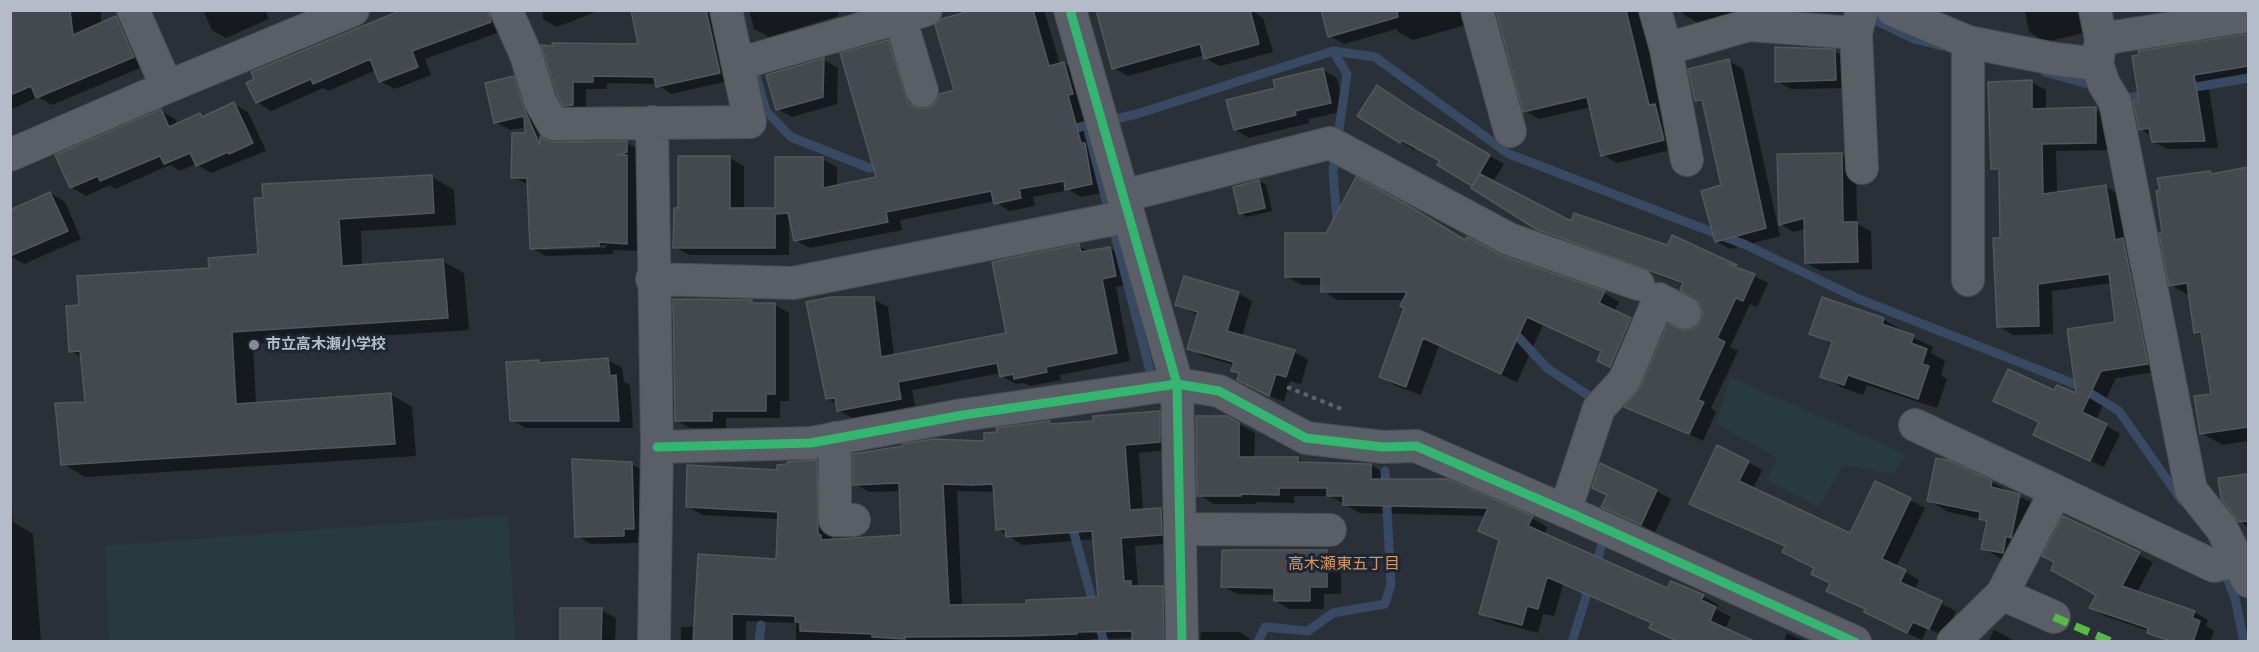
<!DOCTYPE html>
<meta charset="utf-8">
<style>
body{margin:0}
#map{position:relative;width:2259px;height:652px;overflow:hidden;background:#2a3038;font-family:"Noto Sans",sans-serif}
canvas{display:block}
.frame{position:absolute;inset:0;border:12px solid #b4bcc9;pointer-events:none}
</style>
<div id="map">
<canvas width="2259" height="652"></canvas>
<div class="frame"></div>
</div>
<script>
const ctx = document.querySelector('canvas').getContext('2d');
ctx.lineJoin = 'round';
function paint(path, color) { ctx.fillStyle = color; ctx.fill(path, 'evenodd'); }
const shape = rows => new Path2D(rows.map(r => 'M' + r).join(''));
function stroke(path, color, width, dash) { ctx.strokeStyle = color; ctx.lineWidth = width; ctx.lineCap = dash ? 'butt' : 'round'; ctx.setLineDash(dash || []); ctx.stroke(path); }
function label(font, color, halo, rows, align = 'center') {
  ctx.font = font + ' "Noto Sans","Noto Sans JP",sans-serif'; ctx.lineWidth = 6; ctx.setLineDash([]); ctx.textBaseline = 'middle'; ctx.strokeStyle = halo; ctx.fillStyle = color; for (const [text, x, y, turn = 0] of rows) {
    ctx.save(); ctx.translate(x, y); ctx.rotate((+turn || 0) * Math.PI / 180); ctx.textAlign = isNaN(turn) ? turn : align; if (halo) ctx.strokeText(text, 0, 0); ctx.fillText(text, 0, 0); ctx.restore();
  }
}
paint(shape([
 [1730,377,1906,454,1894,474,1843,465,1819,507,1766,480,1778,458,1716,424],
 [508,515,515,641,109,641,105,546]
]), '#273a3e');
paint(shape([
 [10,10,101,10,101,24,116,17,130,26,147,65,52,105,38,97,10,110],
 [203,10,265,10,269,19,226,38,212,30],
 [415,10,498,10,505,30,425,59,431,75,395,89,380,81,376,70,329,91,323,88,271,111,257,102],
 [543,10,600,10,557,27,543,19],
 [633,10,718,10,733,80,671,94,657,84,607,83,607,89,586,89,586,113,579,113,565,105,543,47,640,45],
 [749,10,838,10,838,16,769,37,754,29],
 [976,10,1044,10,1060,64,1063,63,1078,71,1106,192,1081,197,1069,190,1033,197,1035,206,1009,211,995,201,900,220,902,230,810,248,795,240,789,217,789,255,689,255,675,247,679,210,730,158,744,166,744,210,776,210,822,159,837,167,837,186,878,178,888,41,902,50,921,110,928,109,956,91,942,20],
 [1096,10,1251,10,1263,18,1273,52,1220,66,1205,58,1204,55,1128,76,1114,68],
 [1322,10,1465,10,1469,24,1413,40,1398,32,1397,29,1344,44,1330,36],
 [1508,10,1640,10,1662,109,1678,148,1617,163,1603,155,1591,107,1539,119,1525,111],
 [1683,10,1751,10,1698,23,1683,14],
 [2091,10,2095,30,2046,42,2029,32,2025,11],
 [2248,36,2248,76,2208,83,2218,148,2167,149,2153,141,2152,136,2140,129,2140,53],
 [1834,51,1849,59,1849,88,1791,89,1777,81],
 [824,60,838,68,837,104,792,117,777,109],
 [1728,61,1743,69,1780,236,1730,249,1716,241,1723,186,1704,104,1697,100],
 [1323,70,1337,78,1345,111,1309,119,1309,123,1249,138,1235,129,1277,89],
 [513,78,528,86,537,116,548,142,627,143,641,151,641,160,635,162,641,165,641,251,613,250,613,254,546,256,531,248,529,185,513,177,526,134,526,127,510,130,495,122],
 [606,245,606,248,543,250,543,247],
 [2031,82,2046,90,2046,110,2095,109,2110,117,2110,150,2056,151,2057,193,2106,187,2120,195,2162,371,2116,378,2096,420,2120,434,2104,467,2050,442,2041,423,2010,408,2055,392,2078,396,2117,324,2111,283,2052,291,2053,334,2013,335,1999,326,2002,239,2001,172,1993,168],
 [234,104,248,112,266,151,211,173,196,164,180,171,170,165,115,189,110,185,86,196,71,187,57,156,161,111,175,119,178,125,200,115,204,117],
 [1359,115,1433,123,1504,164,1493,182,1572,223,1668,247,1673,237,1768,283,1757,307,1750,304,1730,347,1738,351,1711,408,1716,412,1703,441,1665,423,1664,425,1627,407,1702,322,1704,313,1701,302,1684,285,1551,236,1475,185,1439,165,1442,161,1416,147,1414,150],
 [1842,154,1856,163,1857,224,1871,231,1872,269,1821,271,1806,263,1805,229,1794,232,1780,224],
 [2248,169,2248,441,2223,445,2201,433,2212,395,2203,336,2196,332,2190,296,2171,285,2210,172,2215,175],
 [432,177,454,190,456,225,361,231,362,266,442,261,464,273,469,330,253,344,256,404,390,394,412,407,416,456,85,477,63,464,87,403,83,358,70,351,80,306,259,256,256,199],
 [1259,181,1266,185,1272,211,1247,217,1240,213],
 [50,193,65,202,81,239,24,264,10,256,10,211],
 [1466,241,1502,257,1604,293,1619,302,1614,312,1646,328,1614,369,1599,360,1603,352,1543,325,1517,382,1439,346,1421,395,1396,386,1381,377,1405,307,1405,300,1338,300,1323,291,1323,285,1302,285,1287,277],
 [1079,246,1090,252,1110,248,1124,256,1130,284,1116,287,1130,361,1060,375,1061,380,1030,386,1024,383,1016,384,1001,376,1001,373,912,390,915,406,853,418,838,410,837,404,827,399,873,299,888,307,894,356,1008,334],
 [1238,293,1252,301,1242,337,1294,352,1308,360,1301,384,1290,381,1284,402,1253,388,1240,374,1233,370,1234,365,1203,356,1189,348,1199,315,1177,305],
 [751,301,758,305,775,305,789,313,789,401,780,401,780,418,726,418,726,428,690,428,676,420],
 [1883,319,1902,330,1902,332,1933,347,1931,353,1945,361,1941,375,1947,379,1937,408,1867,385,1863,395,1841,387,1822,376,1833,345,1811,333],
 [608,360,622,368,624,382,630,385,633,428,526,428,512,420,538,361,544,365],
 [1159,412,1174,421,1174,449,1139,453,1143,510,1161,509,1175,518,1176,543,1135,546,1138,587,1163,587,1177,595,1178,642,1134,642,1134,638,1091,639,1091,642,796,642,796,623,746,621,746,642,681,642,681,627,696,627,777,560,779,519,702,515,687,506,779,472,817,462,831,470,832,541,903,536,900,491,869,492,855,484,1050,422,1056,426,1094,423],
 [957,491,995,492,998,529,1022,545,1095,539,1100,599,1028,606,962,607],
 [1227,417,1255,433,1254,459,1298,459,1306,464,1371,465,1386,474,1386,481,1532,518,1547,527,1544,535,1668,590,1703,596,1718,605,1716,609,1731,617,1725,629,1653,624,1563,585,1554,616,1543,614,1538,633,1497,622,1481,613,1500,541,1480,530,1487,516,1360,513,1330,496,1294,496,1294,503,1256,502,1256,504,1214,504,1199,495],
 [1748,462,1762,470,1753,489,1851,535,1875,483,1925,508,1896,567,1896,588,1898,589,1906,572,1919,580,1914,590,1956,611,1944,636,1927,628,1922,640,1880,620,1866,612,1867,610,1828,590,1831,584,1813,574,1816,568,1786,547,1691,504],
 [631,464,646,472,647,536,638,536,638,543,591,544,577,536],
 [2248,475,2248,528,2240,521,2220,480],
 [1991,482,2040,507,2003,560,1983,548,1988,523,1981,519,1949,512,1929,501],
 [10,484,13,522,33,534,41,642,10,642],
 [1656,491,1671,499,1655,532,1603,506],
 [2064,518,2153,562,2137,593,2194,612,2208,620,2206,626,2214,631,2210,642,2167,642,2149,631,2105,616,2091,608,2098,594],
 [1327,552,1341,560,1341,594,1324,594,1324,609,1290,609,1275,601,1275,595,1237,594,1223,586],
 [601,610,616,618,615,642,561,642],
 [1994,630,2016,642,1988,642],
 [1201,632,1240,632,1254,642,1200,642],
 [1787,633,1807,642,1784,642]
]), '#0007');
stroke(shape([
 [1866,16,1914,39,1942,46],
 [1333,51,1347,74,1333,171,1337,221,1342,223],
 [753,65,766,111,791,137,869,168,885,165],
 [2045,72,2098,87],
 [2184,89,2248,78],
 [2119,95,2127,98,2150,94],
 [1087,126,1153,383],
 [1067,130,1137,114,1333,51,1375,57,1509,154,1746,245,1859,299,2077,385,2119,411,2182,501],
 [1510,328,1547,368,1598,402],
 [1071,522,1094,607],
 [1595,568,1603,541,1598,538],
 [2223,568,2235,598,2244,642],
 [1098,621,1104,642],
 [759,642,761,625],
 [1258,642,1265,627,1308,631,1333,613,1385,604,1391,584,1385,471],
 [1572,642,1590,584]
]), '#384963', 9);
const building = shape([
 [10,10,70,10,73,35,116,16,134,57,36,98,31,86,10,95,10,10],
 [402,10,488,10,491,22,412,51,418,67,379,82,370,59,313,84,311,79,256,103,246,83,254,79,251,72,402,10],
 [631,10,706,10,720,73,656,87,654,77,593,76,593,82,573,82,573,105,563,106,557,94,541,45,553,46,552,43,638,44,631,10],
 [1033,10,1049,66,1064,62,1073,94,1068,95,1081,143,1085,143,1092,184,1065,190,1064,181,1019,189,1021,198,994,204,991,191,886,212,888,222,794,241,788,213,775,214,775,248,673,248,674,208,678,208,678,156,730,156,730,208,775,208,775,157,823,157,823,188,876,177,840,53,888,40,908,103,917,108,927,108,935,103,940,94,954,90,935,25,941,19,970,11,1033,10],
 [1096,10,1250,10,1259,44,1204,59,1200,44,1112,69,1096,10],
 [1321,10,1397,10,1398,17,1328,37,1321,10],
 [1496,10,1626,10,1649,105,1655,104,1664,140,1601,156,1587,97,1523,112,1496,10],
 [2248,34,2248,66,2194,75,2205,141,2152,142,2149,128,2139,130,2133,101,2139,101,2132,56,2139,55,2138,51,2248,34],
 [1775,47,1835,49,1836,80,1775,82,1775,47],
 [824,58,823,97,776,110,766,75,824,58],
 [1729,59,1766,228,1715,242,1701,191,1721,185,1702,100,1695,101,1688,69,1729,59],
 [1323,68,1331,103,1295,111,1296,115,1234,130,1226,100,1275,88,1273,80,1323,68],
 [514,76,523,106,540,145,540,136,545,140,553,142,627,141,627,152,617,155,627,155,627,244,599,242,599,246,530,249,527,178,511,178,512,133,525,133,524,116,494,123,485,83,514,76],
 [2032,80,2032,109,2096,107,2096,143,2042,144,2043,194,2106,185,2115,240,2123,238,2148,364,2101,371,2082,412,2107,424,2090,461,2033,435,2039,422,1993,401,2008,369,2054,390,2057,385,2076,393,2067,329,2115,322,2109,274,2038,284,2039,326,1997,327,1993,238,2000,238,1999,169,1991,169,1988,82,2032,80],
 [1377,85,1419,113,1490,155,1472,186,1437,165,1440,161,1401,140,1400,143,1357,116,1377,85],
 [234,102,253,143,229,154,228,152,196,166,190,153,164,164,160,156,100,181,98,176,70,188,55,155,161,109,169,127,200,113,202,117,234,102],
 [1842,153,1843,222,1857,222,1858,262,1805,263,1804,218,1779,225,1777,154,1842,153],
 [2248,167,2248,427,2200,434,2194,396,2211,394,2201,332,2194,333,2187,283,2169,286,2159,233,2162,232,2156,191,2160,190,2157,178,2210,171,2211,174,2248,167],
 [1480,174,1571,221,1574,213,1667,245,1672,235,1737,265,1730,265,1755,274,1743,301,1736,298,1717,338,1725,342,1698,400,1704,402,1689,434,1624,407,1640,388,1668,324,1685,331,1695,328,1701,321,1703,313,1700,303,1680,290,1683,283,1536,229,1471,188,1480,174],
 [432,175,434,213,339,219,342,266,443,259,448,318,232,332,236,404,391,393,395,444,61,465,55,403,85,402,80,351,69,352,66,306,79,305,77,276,209,268,208,258,258,254,254,198,263,198,262,184,432,175],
 [1356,177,1409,206,1465,240,1467,237,1503,256,1605,291,1599,303,1631,318,1610,367,1597,361,1601,351,1527,317,1501,374,1423,338,1406,387,1379,377,1404,308,1400,306,1407,292,1321,292,1321,277,1285,277,1285,233,1326,233,1356,177],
 [1259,180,1265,208,1239,214,1233,187,1259,180],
 [50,192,68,231,10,256,10,210,50,192],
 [1079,244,1081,252,1110,247,1116,276,1102,279,1117,353,1046,367,1047,372,1014,379,1013,374,1000,377,997,363,898,382,901,399,837,411,835,398,826,399,806,302,832,297,874,297,881,357,1006,333,992,262,1079,244],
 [1184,276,1239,292,1227,331,1295,350,1286,377,1276,374,1269,396,1237,380,1239,373,1231,371,1234,362,1187,349,1198,312,1175,305,1184,276],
 [1822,297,1884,318,1882,324,1914,335,1911,343,1927,349,1922,364,1929,366,1918,399,1848,375,1844,385,1820,377,1832,342,1809,334,1822,297],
 [673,299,752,300,752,303,775,303,775,394,766,394,766,411,712,411,712,421,675,421,673,299],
 [608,358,610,376,616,375,619,421,510,421,506,362,539,360,539,363,608,358],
 [1160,411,1160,442,1125,445,1130,510,1161,508,1162,535,1121,538,1124,581,1131,581,1131,586,1163,586,1164,642,1132,642,1132,631,1077,632,1077,634,1021,636,905,637,905,639,872,637,872,634,800,631,800,622,795,622,795,616,732,614,732,642,693,642,698,554,776,559,778,512,686,507,687,465,777,470,777,465,787,464,787,462,817,460,818,534,821,535,821,540,901,535,899,483,853,485,853,454,903,446,903,444,933,439,984,441,984,433,997,432,996,428,1050,421,1050,424,1093,421,1093,416,1160,411],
 [943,484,973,485,993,484,996,530,1005,529,1006,537,1092,531,1098,597,1026,600,1026,604,949,605,943,484],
 [1196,416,1227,416,1239,423,1239,457,1298,457,1298,462,1371,464,1371,479,1447,479,1533,516,1528,526,1667,588,1671,581,1704,595,1701,600,1716,607,1710,621,1756,642,1679,642,1649,628,1652,623,1547,577,1538,609,1527,606,1522,625,1479,614,1499,540,1478,531,1488,508,1343,505,1343,496,1327,496,1327,488,1279,488,1279,495,1241,494,1241,496,1197,496,1196,416],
 [1717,445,1749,461,1739,481,1850,533,1875,481,1911,498,1882,559,1906,570,1900,582,1942,601,1929,629,1913,622,1907,633,1864,612,1865,609,1826,591,1830,583,1811,574,1814,568,1782,552,1785,546,1689,504,1717,445],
 [1936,458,1948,460,1992,481,1991,487,2020,494,2011,538,2006,536,2003,553,1981,549,1987,521,1979,519,1980,512,1927,501,1936,458],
 [572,459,632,462,634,529,624,529,624,536,575,537,572,459],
 [1600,463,1657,490,1641,525,1601,507,1607,495,1592,488,1600,463],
 [2248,474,2248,521,2239,522,2221,499,2218,478,2248,474],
 [2063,516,2140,552,2122,586,2195,611,2192,618,2200,621,2193,642,2173,642,2147,633,2148,628,2089,608,2096,595,2051,570,2054,562,2042,556,2063,516],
 [1222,550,1327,550,1327,587,1310,587,1310,601,1274,601,1274,588,1221,587,1222,550],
 [560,608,602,608,601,642,560,642,560,608]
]);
paint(building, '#444950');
stroke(building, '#52575f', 1.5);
const minor = shape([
 [133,10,167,87],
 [506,10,526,55,540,101,553,124,750,122,726,10],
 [1070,10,1177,384,1182,642],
 [1477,10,1510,131],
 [1655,10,1666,49,1749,25,1856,33,1862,10],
 [1893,10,1968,42,2055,59,2097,64],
 [2095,10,2101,39,2097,64,2104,84,2115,102,2191,490,2222,529,2248,581],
 [900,18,922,91],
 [1856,33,1862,168],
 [2101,39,2248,16],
 [1666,49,1687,160],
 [738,64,926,10],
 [652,122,657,447,654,642],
 [10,155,167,87,353,10],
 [1123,196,1330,143,1509,239,1638,284],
 [652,279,793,283,1129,216],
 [1968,280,1968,42],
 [1915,425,2056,491],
 [835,438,835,520,854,520],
 [657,447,811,443,963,415,1177,384,1219,391,1306,438,1383,447,1416,446,1577,516,1855,642],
 [1565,511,1599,408,1624,381,1659,299,1685,313],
 [1181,529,1330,530],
 [2002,594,2054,617],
 [1953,642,2002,594,2056,491,2214,566,2239,560]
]);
stroke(minor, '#484c53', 34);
stroke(shape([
 [1287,387,1344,410]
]), '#5d636a', 4, [4.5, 4.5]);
stroke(minor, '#5a5e66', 32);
stroke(shape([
 [2054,617,2112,642]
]), '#58b947', 8, [15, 8]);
stroke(shape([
 [1070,10,1177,384,1182,642],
 [657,447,811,443,963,415,1177,384,1219,391,1306,438,1383,447,1416,446,1577,516,1855,642]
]), '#33b770', 9);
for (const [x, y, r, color] of [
 [254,345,6,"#848b96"]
]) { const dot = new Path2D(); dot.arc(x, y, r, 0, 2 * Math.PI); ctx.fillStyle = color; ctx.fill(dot); stroke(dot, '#1d2633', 2); }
label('bold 15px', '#b4bcc9', '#1d2633', [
 ["市立高木瀬小学校",266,345]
], 'left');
label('16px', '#d59563', '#1d2633', [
 ["高木瀬東五丁目",1344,564]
]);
</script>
